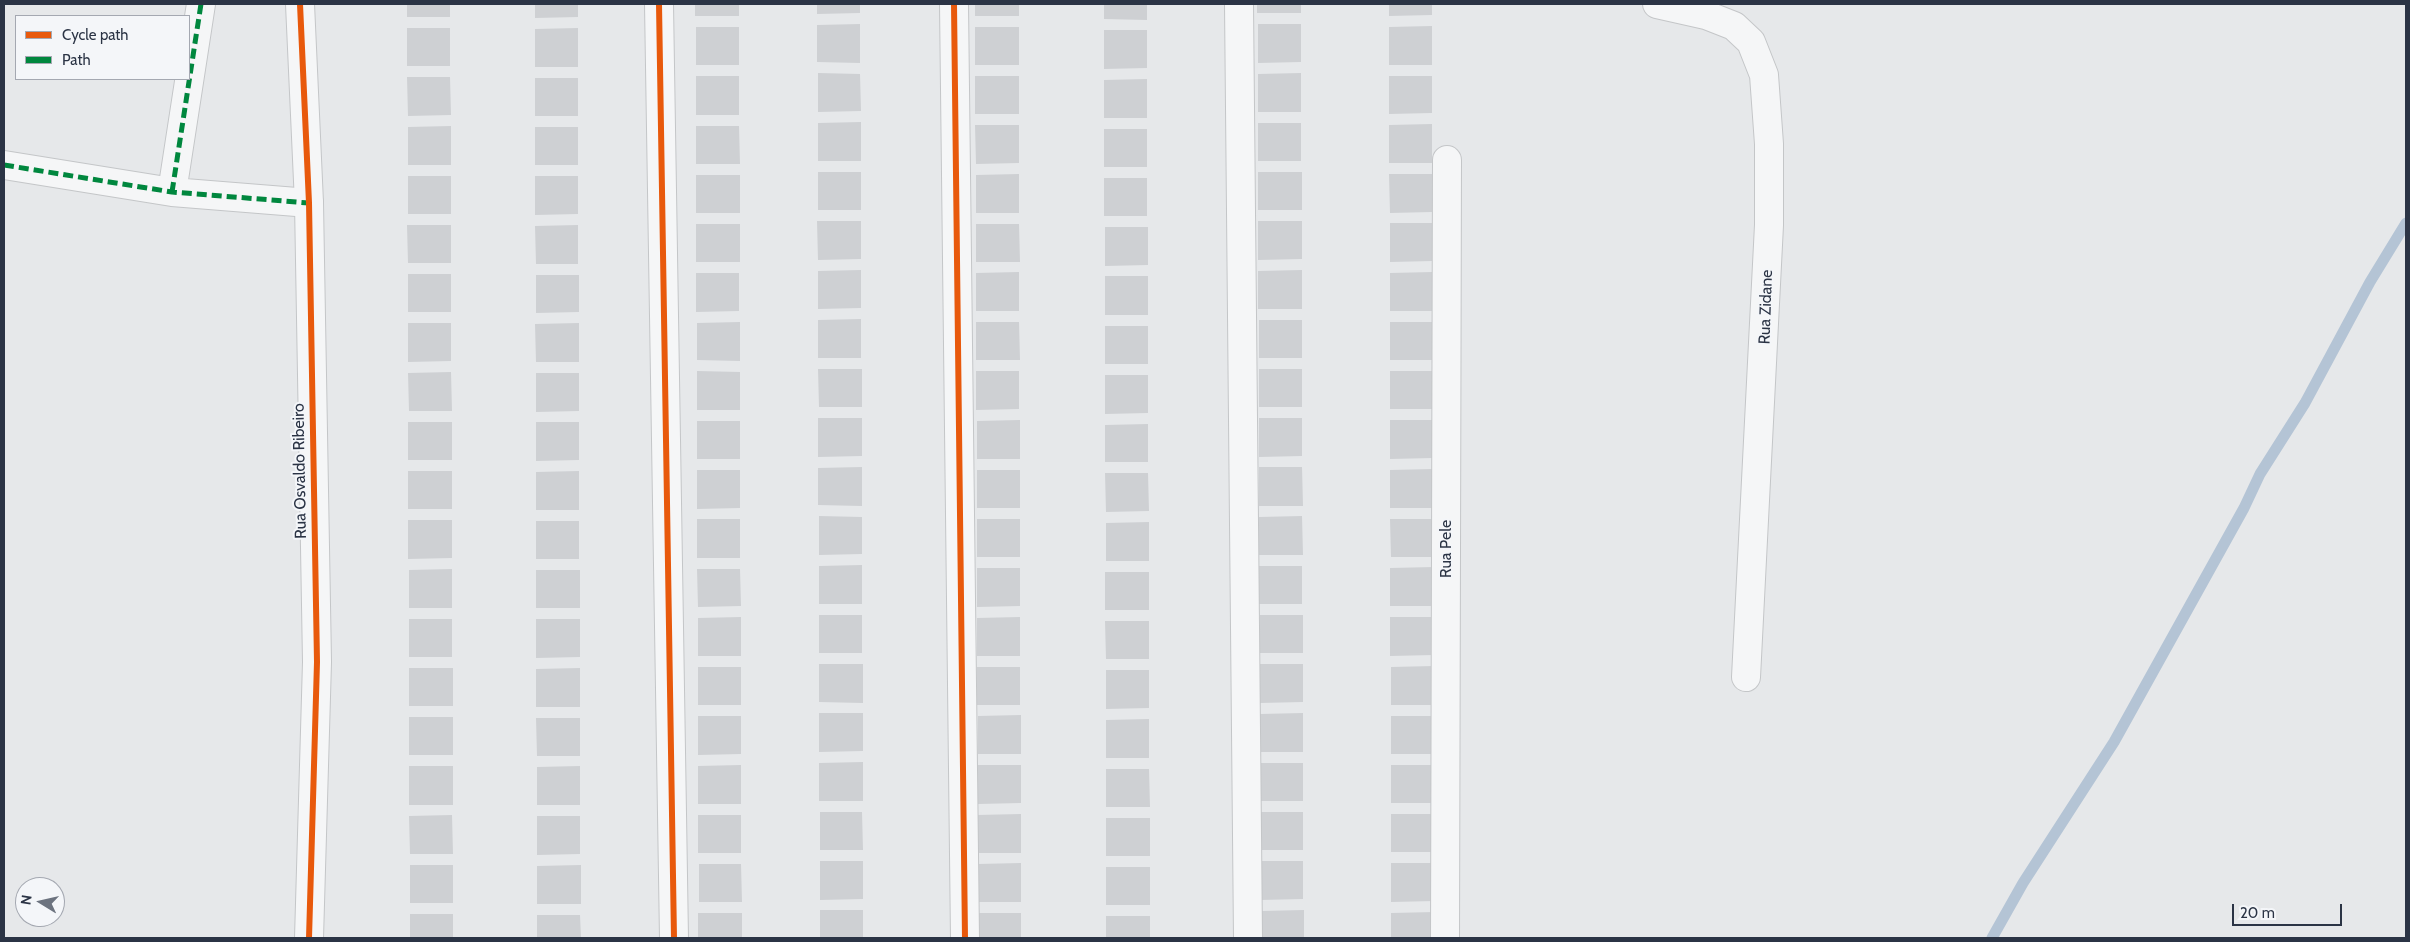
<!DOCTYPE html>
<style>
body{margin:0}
#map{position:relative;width:2410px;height:942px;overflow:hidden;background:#e6e8ea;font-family:Cabin,sans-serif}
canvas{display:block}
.frame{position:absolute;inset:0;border:5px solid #2b3445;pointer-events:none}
.legend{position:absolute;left:15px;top:15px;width:175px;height:65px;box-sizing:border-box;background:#f4f6f9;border:1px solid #a4a8b1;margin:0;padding:6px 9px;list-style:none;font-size:15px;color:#2b3445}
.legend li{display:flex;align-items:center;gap:10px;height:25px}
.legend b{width:25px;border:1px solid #a4a8b1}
.north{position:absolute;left:15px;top:877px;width:50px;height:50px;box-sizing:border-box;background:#f4f6f9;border:1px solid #a4a8b1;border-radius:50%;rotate:279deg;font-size:14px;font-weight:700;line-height:20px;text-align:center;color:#2b3445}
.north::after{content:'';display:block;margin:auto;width:18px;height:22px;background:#6c737f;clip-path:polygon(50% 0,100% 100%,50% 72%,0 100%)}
.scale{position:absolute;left:2232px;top:904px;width:110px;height:22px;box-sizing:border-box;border:2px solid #2b3445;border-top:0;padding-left:6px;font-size:15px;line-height:18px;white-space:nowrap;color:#2b3445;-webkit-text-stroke:4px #f4f6f9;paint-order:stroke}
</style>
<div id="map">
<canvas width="2410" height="942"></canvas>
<div class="frame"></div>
<ul class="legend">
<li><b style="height:6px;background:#e8590c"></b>Cycle path</li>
<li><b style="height:6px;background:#00873e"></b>Path</li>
</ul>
<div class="north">N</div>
<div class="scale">20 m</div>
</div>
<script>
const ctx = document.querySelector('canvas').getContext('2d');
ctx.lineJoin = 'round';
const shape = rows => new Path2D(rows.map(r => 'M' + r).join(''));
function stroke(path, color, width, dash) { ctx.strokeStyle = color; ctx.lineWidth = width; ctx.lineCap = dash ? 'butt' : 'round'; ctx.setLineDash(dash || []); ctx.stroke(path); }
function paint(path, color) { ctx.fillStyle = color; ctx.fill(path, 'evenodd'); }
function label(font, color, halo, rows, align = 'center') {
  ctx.font = font + ' Cabin,sans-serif'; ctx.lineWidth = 4; ctx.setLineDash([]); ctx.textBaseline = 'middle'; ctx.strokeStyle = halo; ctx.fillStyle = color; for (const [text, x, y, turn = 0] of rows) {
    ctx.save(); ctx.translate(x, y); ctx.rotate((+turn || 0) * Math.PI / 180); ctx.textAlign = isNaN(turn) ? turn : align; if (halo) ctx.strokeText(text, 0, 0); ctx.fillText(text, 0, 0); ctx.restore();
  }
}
stroke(shape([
 [1992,938,2023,883,2114,742,2244,508,2260,474,2305,403,2370,282,2406,223]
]), '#b4c4d5', 11);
paint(shape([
 [407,4,450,4,450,17,407,17],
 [535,4,578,4,578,17,535,18],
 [695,4,739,4,739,16,695,16],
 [817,4,860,4,860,13,817,14],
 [975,4,1019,4,1019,16,975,16],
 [1104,4,1147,4,1147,20,1104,19],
 [1257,4,1301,4,1301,13,1257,13],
 [1389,4,1432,4,1432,15,1389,16],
 [860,24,860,63,817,62,817,25],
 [1258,24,1301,24,1301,62,1258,63],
 [1432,26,1432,65,1389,65,1389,27],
 [696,27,739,27,739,65,696,65],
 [975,27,1019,27,1019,65,975,65],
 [407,28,450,28,450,66,407,66],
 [578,28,578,67,535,67,535,29],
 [1104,30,1147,30,1147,68,1104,69],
 [818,73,860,74,861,111,818,112],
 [1301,73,1301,112,1258,112,1258,74],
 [696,76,739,76,739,115,696,115],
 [975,76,1019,76,1019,114,975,114],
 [1389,76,1432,76,1432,113,1389,114],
 [407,77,450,77,451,115,408,116],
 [535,78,578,78,578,116,535,116],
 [1147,79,1147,118,1104,118,1104,80],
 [861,122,861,161,818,161,818,123],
 [1258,123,1301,123,1301,161,1258,161],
 [1432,124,1432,163,1389,163,1389,125],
 [975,125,1019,125,1019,163,976,164],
 [451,126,451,165,408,165,408,127],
 [696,126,739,126,740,164,696,164],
 [535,127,578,127,578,165,535,165],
 [1104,129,1147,129,1147,167,1104,167],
 [818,172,861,172,861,210,818,210],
 [1258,172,1302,172,1302,210,1258,210],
 [1019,174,1019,213,976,213,976,175],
 [1389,174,1432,174,1432,212,1390,213],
 [696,175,740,175,740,213,696,213],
 [408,176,451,176,451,214,408,214],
 [535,176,578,176,578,214,535,215],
 [1104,178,1147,178,1147,216,1104,216],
 [817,221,861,221,861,259,818,260],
 [1258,221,1302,221,1302,259,1258,260],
 [1390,223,1433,223,1433,261,1390,262],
 [696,224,740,224,740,262,696,262],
 [976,224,1019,224,1020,262,976,262],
 [407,225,451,225,451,263,408,263],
 [578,225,578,264,536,264,535,226],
 [1105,227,1148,227,1148,265,1105,266],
 [861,270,861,308,818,309,818,271],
 [1302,270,1302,309,1258,309,1258,271],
 [1019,272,1019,311,976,311,976,273],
 [1433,272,1433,311,1390,311,1390,273],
 [696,273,739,273,739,311,696,312],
 [408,274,451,274,451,312,408,312],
 [536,275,579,275,579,312,536,313],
 [1105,276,1148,276,1148,315,1105,315],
 [861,319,861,358,818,358,818,320],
 [1259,320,1302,320,1302,358,1259,358],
 [740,322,740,361,697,360,697,323],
 [976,322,1019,322,1020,360,976,360],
 [1390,322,1433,322,1433,360,1390,360],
 [408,323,451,323,451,361,408,362],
 [579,323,579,362,536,362,535,324],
 [1105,326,1148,326,1148,364,1105,364],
 [818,369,862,369,862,407,819,407],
 [1259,369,1302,369,1302,407,1259,407],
 [697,371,740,372,740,410,697,410],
 [976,371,1019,371,1019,409,976,410],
 [1390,371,1433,371,1433,409,1390,409],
 [451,372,452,411,409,411,408,373],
 [536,373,579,373,579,411,536,412],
 [1105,375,1148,375,1148,413,1105,414],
 [818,418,862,418,862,456,818,457],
 [1259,418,1302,418,1302,456,1259,457],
 [1020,420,1020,459,977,459,977,421],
 [1390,420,1433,420,1433,458,1390,459],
 [697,421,740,421,740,459,697,459],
 [408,422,452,422,452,460,408,460],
 [536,422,579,422,579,460,536,461],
 [1148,424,1148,462,1105,462,1105,425],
 [862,467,862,506,818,505,818,468],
 [1259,467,1302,467,1303,506,1259,506],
 [1433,469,1434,508,1390,508,1390,470],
 [697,470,740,470,740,508,697,509],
 [977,470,1020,470,1020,508,977,508],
 [408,471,452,471,452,509,408,509],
 [579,471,579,510,536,510,536,472],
 [1105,473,1148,473,1149,511,1106,512],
 [819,516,862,517,862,554,819,555],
 [1302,516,1303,555,1259,555,1259,517],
 [697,519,740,519,740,558,697,558],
 [977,519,1020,519,1020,557,977,557],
 [1390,519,1434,519,1434,557,1391,557],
 [408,520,452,520,452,558,408,559],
 [536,521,579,521,579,559,536,559],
 [1149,522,1149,561,1106,561,1106,523],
 [862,565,862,604,819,604,819,566],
 [1259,566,1302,566,1302,604,1259,604],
 [1434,567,1434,606,1390,606,1390,568],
 [977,568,1020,568,1020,606,977,607],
 [452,569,452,608,409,608,409,570],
 [697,569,740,569,741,606,698,607],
 [536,570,580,570,580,608,536,608],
 [1105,572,1149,572,1149,610,1105,610],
 [819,615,862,615,862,653,819,653],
 [1260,615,1303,615,1303,653,1260,653],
 [741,617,741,656,698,656,698,618],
 [1020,617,1020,656,977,656,977,618],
 [1390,617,1434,617,1434,655,1390,656],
 [409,619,452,619,452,657,409,657],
 [536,619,580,619,580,657,536,658],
 [1105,621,1149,621,1149,659,1106,659],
 [819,664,863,664,863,703,819,702],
 [1260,664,1303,664,1303,702,1260,703],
 [1434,666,1434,705,1391,705,1391,667],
 [698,667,741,667,741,705,698,705],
 [977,667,1020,667,1020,705,977,705],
 [409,668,453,668,453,706,409,706],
 [580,668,580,707,536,707,536,669],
 [1106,670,1149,670,1149,708,1106,709],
 [819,713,863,713,863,751,819,752],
 [1303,713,1303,752,1260,752,1260,714],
 [1021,715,1021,754,978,754,978,716],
 [698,716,741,716,741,754,698,755],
 [1391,716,1434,716,1434,754,1391,754],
 [409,717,453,717,453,755,409,755],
 [536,718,580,718,580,756,537,756],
 [1149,719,1149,758,1106,758,1106,720],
 [863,762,863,801,819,801,819,763],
 [1260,763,1303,763,1303,801,1260,801],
 [741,765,741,804,698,804,698,766],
 [978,765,1021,765,1021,803,978,804],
 [1391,765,1435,765,1435,803,1391,803],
 [409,766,453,766,453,805,409,805],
 [580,766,580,805,537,805,537,767],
 [1106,769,1149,769,1150,807,1106,807],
 [820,812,862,812,863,850,820,850],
 [1260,812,1303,812,1303,850,1260,850],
 [1021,814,1021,853,978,853,977,815],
 [1391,814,1435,814,1435,852,1391,852],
 [452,815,453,854,410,854,409,816],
 [698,815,741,815,741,853,698,853],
 [537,816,580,816,580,854,537,855],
 [1106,818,1150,818,1150,856,1106,856],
 [820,861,863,861,863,899,820,900],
 [1260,861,1303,861,1303,899,1260,900],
 [1021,863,1021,902,978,902,978,864],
 [1391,863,1435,863,1435,901,1391,902],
 [699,864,741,864,742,902,699,902],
 [410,865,453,865,453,903,410,903],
 [581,865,581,904,537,904,537,866],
 [1106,867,1150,867,1150,905,1106,905],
 [820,910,863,910,863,938,820,938],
 [1304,910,1304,938,1261,938,1261,911],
 [1435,912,1435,938,1391,938,1391,913],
 [698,913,742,913,742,938,698,938],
 [978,913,1021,913,1021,938,978,938],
 [410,914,453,914,453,938,410,938],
 [537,915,580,915,581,938,537,938],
 [1106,916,1150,916,1150,938,1106,938]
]), '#ced0d3');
const minor = shape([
 [659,4,674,938],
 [954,4,965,938],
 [1239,4,1248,938],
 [1657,4,1706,15,1734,26,1751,42,1764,75,1769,144,1769,225,1746,677],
 [4,165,172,192,309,203],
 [172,192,201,4],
 [1445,938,1447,160]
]);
const tertiary = shape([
 [300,4,309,203,317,662,309,938]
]);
stroke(minor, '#c4c6c8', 30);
stroke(tertiary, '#c4c6c8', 30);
stroke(minor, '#f5f6f7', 28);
stroke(tertiary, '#f5f6f7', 28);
stroke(shape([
 [4,165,172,192,309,203],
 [172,192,201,4]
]), '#00873e', 5, [10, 5]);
stroke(shape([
 [300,4,309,203,317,662,309,938],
 [659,4,674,938],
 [954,4,965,938]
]), '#e8590c', 6);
label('16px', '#2b3445', '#f4f6f9', [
 ["Rua Zidane",1766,307,-88],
 ["Rua Osvaldo Ribeiro",300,471,-91],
 ["Rua Pele",1446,549,-90]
]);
</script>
